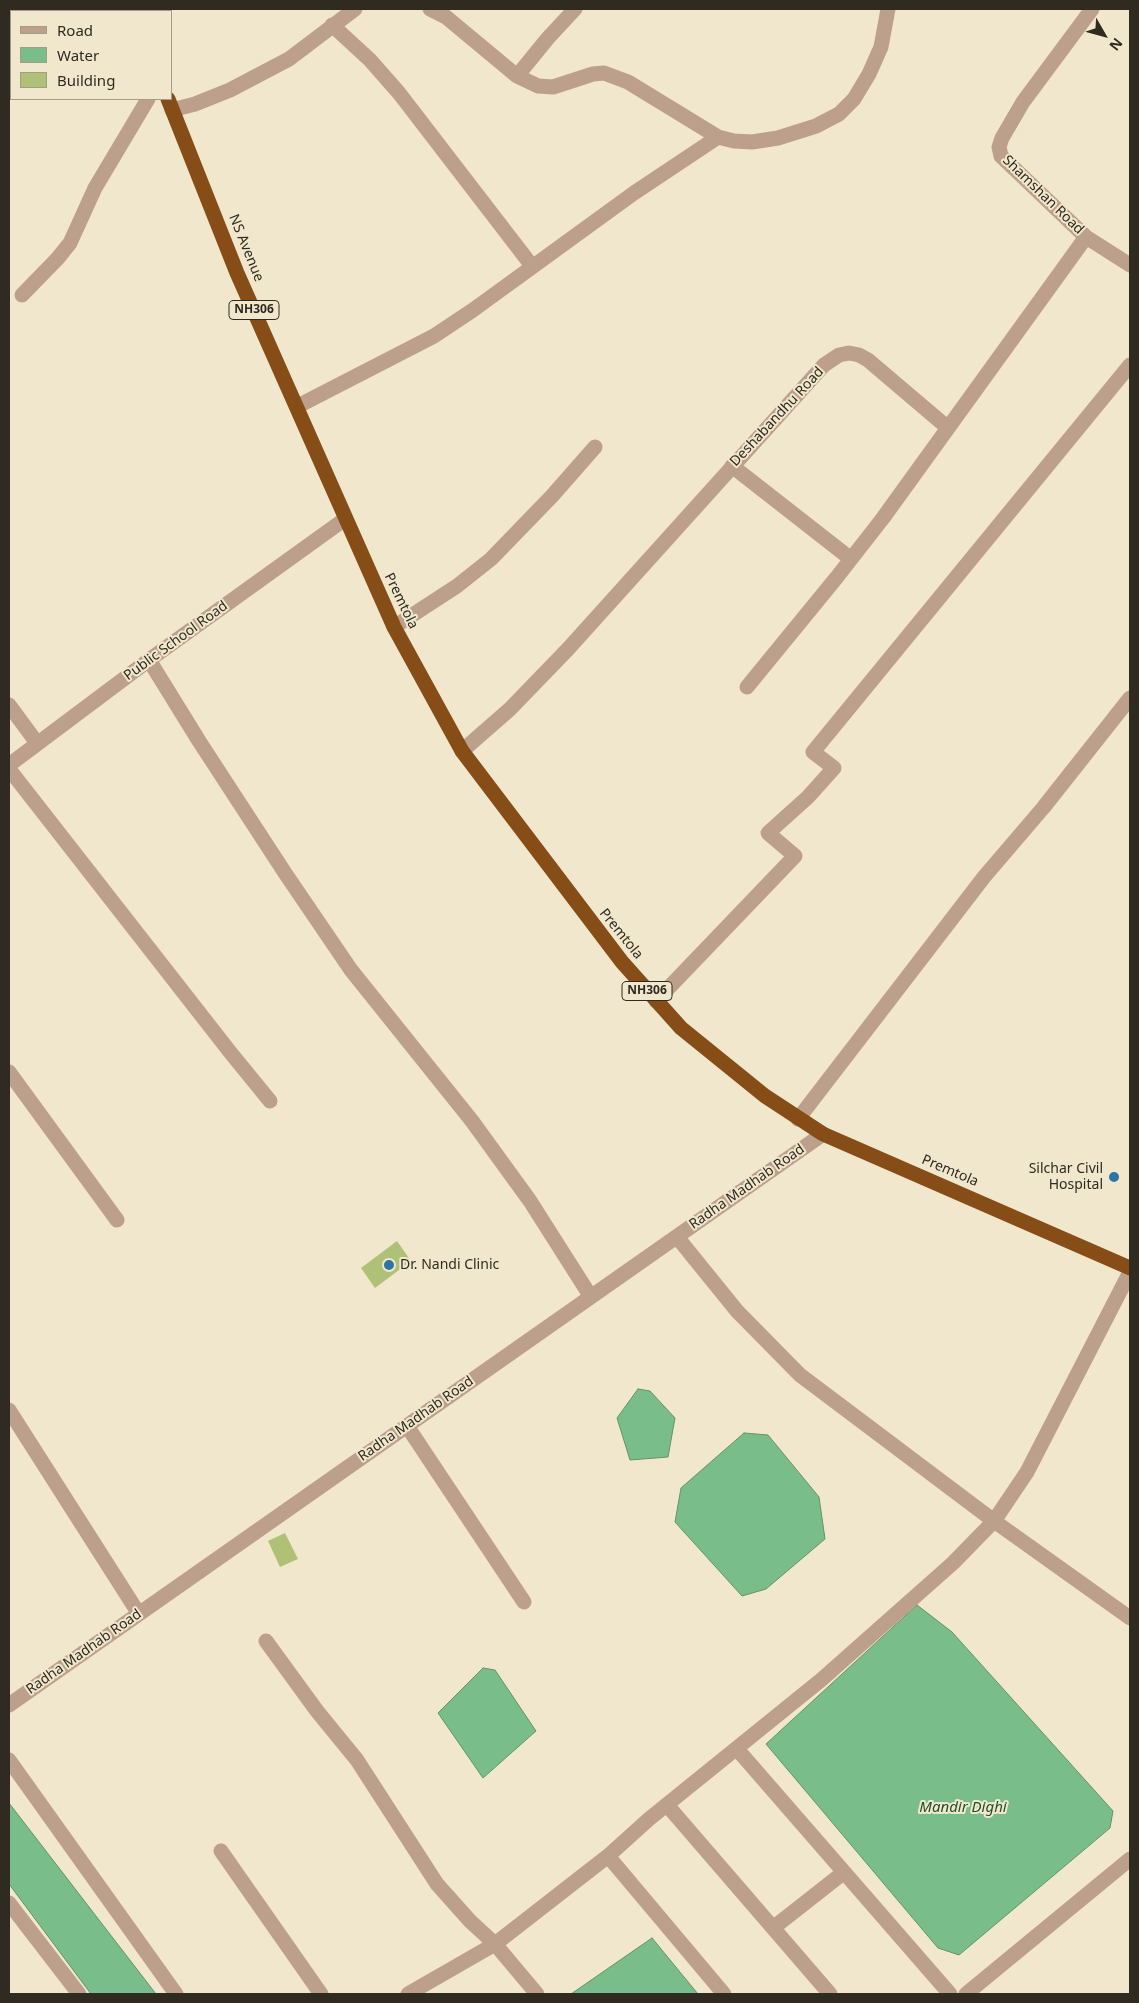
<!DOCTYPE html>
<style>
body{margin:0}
#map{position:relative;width:1139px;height:2003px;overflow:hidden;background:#f1e7cd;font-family:"Noto Sans",sans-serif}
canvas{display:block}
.frame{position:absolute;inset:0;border:10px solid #2f2b21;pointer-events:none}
.legend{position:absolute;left:10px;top:10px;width:162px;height:90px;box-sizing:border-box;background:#f1e7cd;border:1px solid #a39c88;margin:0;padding:6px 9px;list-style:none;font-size:15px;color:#2f2b21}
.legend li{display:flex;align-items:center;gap:10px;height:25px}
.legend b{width:25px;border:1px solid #a39c88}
.north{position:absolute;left:1079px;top:10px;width:50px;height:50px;-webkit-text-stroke:4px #f1e7cd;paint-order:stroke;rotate:128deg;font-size:14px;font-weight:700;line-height:20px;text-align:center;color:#2f2b21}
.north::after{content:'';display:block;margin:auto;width:18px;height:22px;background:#2f2b21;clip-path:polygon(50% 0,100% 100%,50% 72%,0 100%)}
</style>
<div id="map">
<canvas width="1139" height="2003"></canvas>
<div class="frame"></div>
<ul class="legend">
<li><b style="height:6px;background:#bda08b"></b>Road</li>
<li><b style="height:14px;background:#79be8a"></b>Water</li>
<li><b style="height:14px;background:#afc176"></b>Building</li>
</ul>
<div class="north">N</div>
</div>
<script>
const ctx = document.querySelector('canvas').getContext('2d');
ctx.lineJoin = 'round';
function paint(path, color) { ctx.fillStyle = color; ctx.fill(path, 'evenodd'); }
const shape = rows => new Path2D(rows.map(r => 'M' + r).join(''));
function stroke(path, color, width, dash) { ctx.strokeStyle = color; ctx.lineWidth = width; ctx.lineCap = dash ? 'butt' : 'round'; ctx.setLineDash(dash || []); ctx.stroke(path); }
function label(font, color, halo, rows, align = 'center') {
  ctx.font = font + ' "Noto Sans",sans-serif'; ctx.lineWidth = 4; ctx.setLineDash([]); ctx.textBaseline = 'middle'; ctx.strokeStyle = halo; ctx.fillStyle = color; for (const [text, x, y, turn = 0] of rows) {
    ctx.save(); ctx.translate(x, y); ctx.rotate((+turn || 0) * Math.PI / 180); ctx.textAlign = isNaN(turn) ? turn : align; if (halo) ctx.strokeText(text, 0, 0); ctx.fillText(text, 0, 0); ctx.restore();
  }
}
const water = shape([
 [638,1389,650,1391,675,1418,668,1457,630,1460,617,1418,638,1389],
 [744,1433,768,1435,819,1497,825,1539,766,1589,742,1596,675,1522,681,1488,744,1433],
 [917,1605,952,1632,1113,1811,1110,1828,959,1955,938,1948,766,1744,917,1605],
 [483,1668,495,1670,536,1731,483,1778,438,1713,483,1668],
 [9,1803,156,1994,91,1994,9,1884,9,1803],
 [652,1938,698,1994,571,1994,652,1938]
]);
paint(water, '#79be8a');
stroke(water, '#63926a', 1);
paint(shape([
 [397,1241,411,1261,375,1288,361,1268],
 [285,1533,298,1559,280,1567,268,1541]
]), '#afc176');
stroke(shape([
 [430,9,446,17,517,76,538,86,553,87,593,74,604,73,628,82,718,137,734,141,752,142,778,138,816,126,839,114,854,99,869,74,881,47,888,9],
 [1092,9,1023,102,1002,138,999,147,1001,156,1086,237,1130,265],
 [332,25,370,60,399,93,532,266],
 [517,76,548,38,575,9],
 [172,110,195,104,230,90,289,59,355,9],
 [22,295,58,258,70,243,95,188,148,99],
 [298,406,434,336,473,310,634,193,718,137],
 [732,466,851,559],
 [394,627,457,586,491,559,552,496,595,447],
 [149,660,199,741,285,873,351,970,472,1121,530,1201,591,1297],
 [747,687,837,577,883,518,948,428],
 [9,705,37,743],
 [462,751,510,709,568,649,824,365,839,355,849,353,859,355,868,360,948,428,1086,237],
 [9,765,149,660,345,519],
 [9,769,230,1052,270,1101],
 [656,1001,795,856,768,833,808,797,834,768,813,752,1130,365],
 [9,1072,117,1220],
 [798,1119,984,877,1043,808,1130,698],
 [677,1237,737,1311,800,1375,994,1521,1130,1618],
 [9,1410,139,1614],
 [407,1426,524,1602],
 [266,1641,317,1711,357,1760,437,1884,470,1921,495,1944,537,1994],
 [9,1705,823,1134],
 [737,1749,950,1994],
 [9,1760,176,1994],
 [667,1805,830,1994],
 [221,1851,321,1994],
 [608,1856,724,1994],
 [9,1903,79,1994],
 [773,1928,843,1873],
 [408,1994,495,1944,608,1856,649,1819,821,1680,953,1563,994,1521,1027,1472,1130,1272],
 [966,1994,1130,1859]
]), '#bda08b', 15);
stroke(shape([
 [125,9,126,11],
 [168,99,237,273,394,627,462,751,622,962,681,1028,765,1096,823,1134,1130,1268]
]), '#874d17', 15);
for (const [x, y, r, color] of [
 [1114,1177,6,"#2c74a8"],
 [389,1265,6,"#2c74a8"]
]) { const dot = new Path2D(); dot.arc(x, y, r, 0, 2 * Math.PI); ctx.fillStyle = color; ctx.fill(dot); stroke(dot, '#f1e7cd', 2); }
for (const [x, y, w] of [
 [254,310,50],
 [647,991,50]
]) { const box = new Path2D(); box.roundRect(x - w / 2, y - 9.5, w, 19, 4); ctx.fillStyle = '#f1e7cd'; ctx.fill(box); stroke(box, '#2f2b21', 1); }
label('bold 12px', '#2f2b21', null, [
 ["NH306",254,310],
 ["NH306",647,991]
]);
label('14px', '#2f2b21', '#f1e7cd', [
 ["Shamshan Road",1043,195,44],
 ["NS Avenue",246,248,68],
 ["Deshabandhu Road",777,417,-47],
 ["Premtola",401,601,64],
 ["Public School Road",176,641,-36],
 ["Premtola",621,934,51],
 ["Premtola",950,1171,23],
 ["Radha Madhab Road",747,1187,-35],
 ["Radha Madhab Road",416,1419,-35],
 ["Radha Madhab Road",84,1652,-35]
]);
label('14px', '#2f2b21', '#f1e7cd', [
 ["Silchar Civil",1103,1169],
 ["Hospital",1103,1185],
 ["Dr. Nandi Clinic",400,1265,"left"]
], 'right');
label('italic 15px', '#1d4f2c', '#f1e7cd', [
 ["Mandir Dighi",963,1808]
]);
</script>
